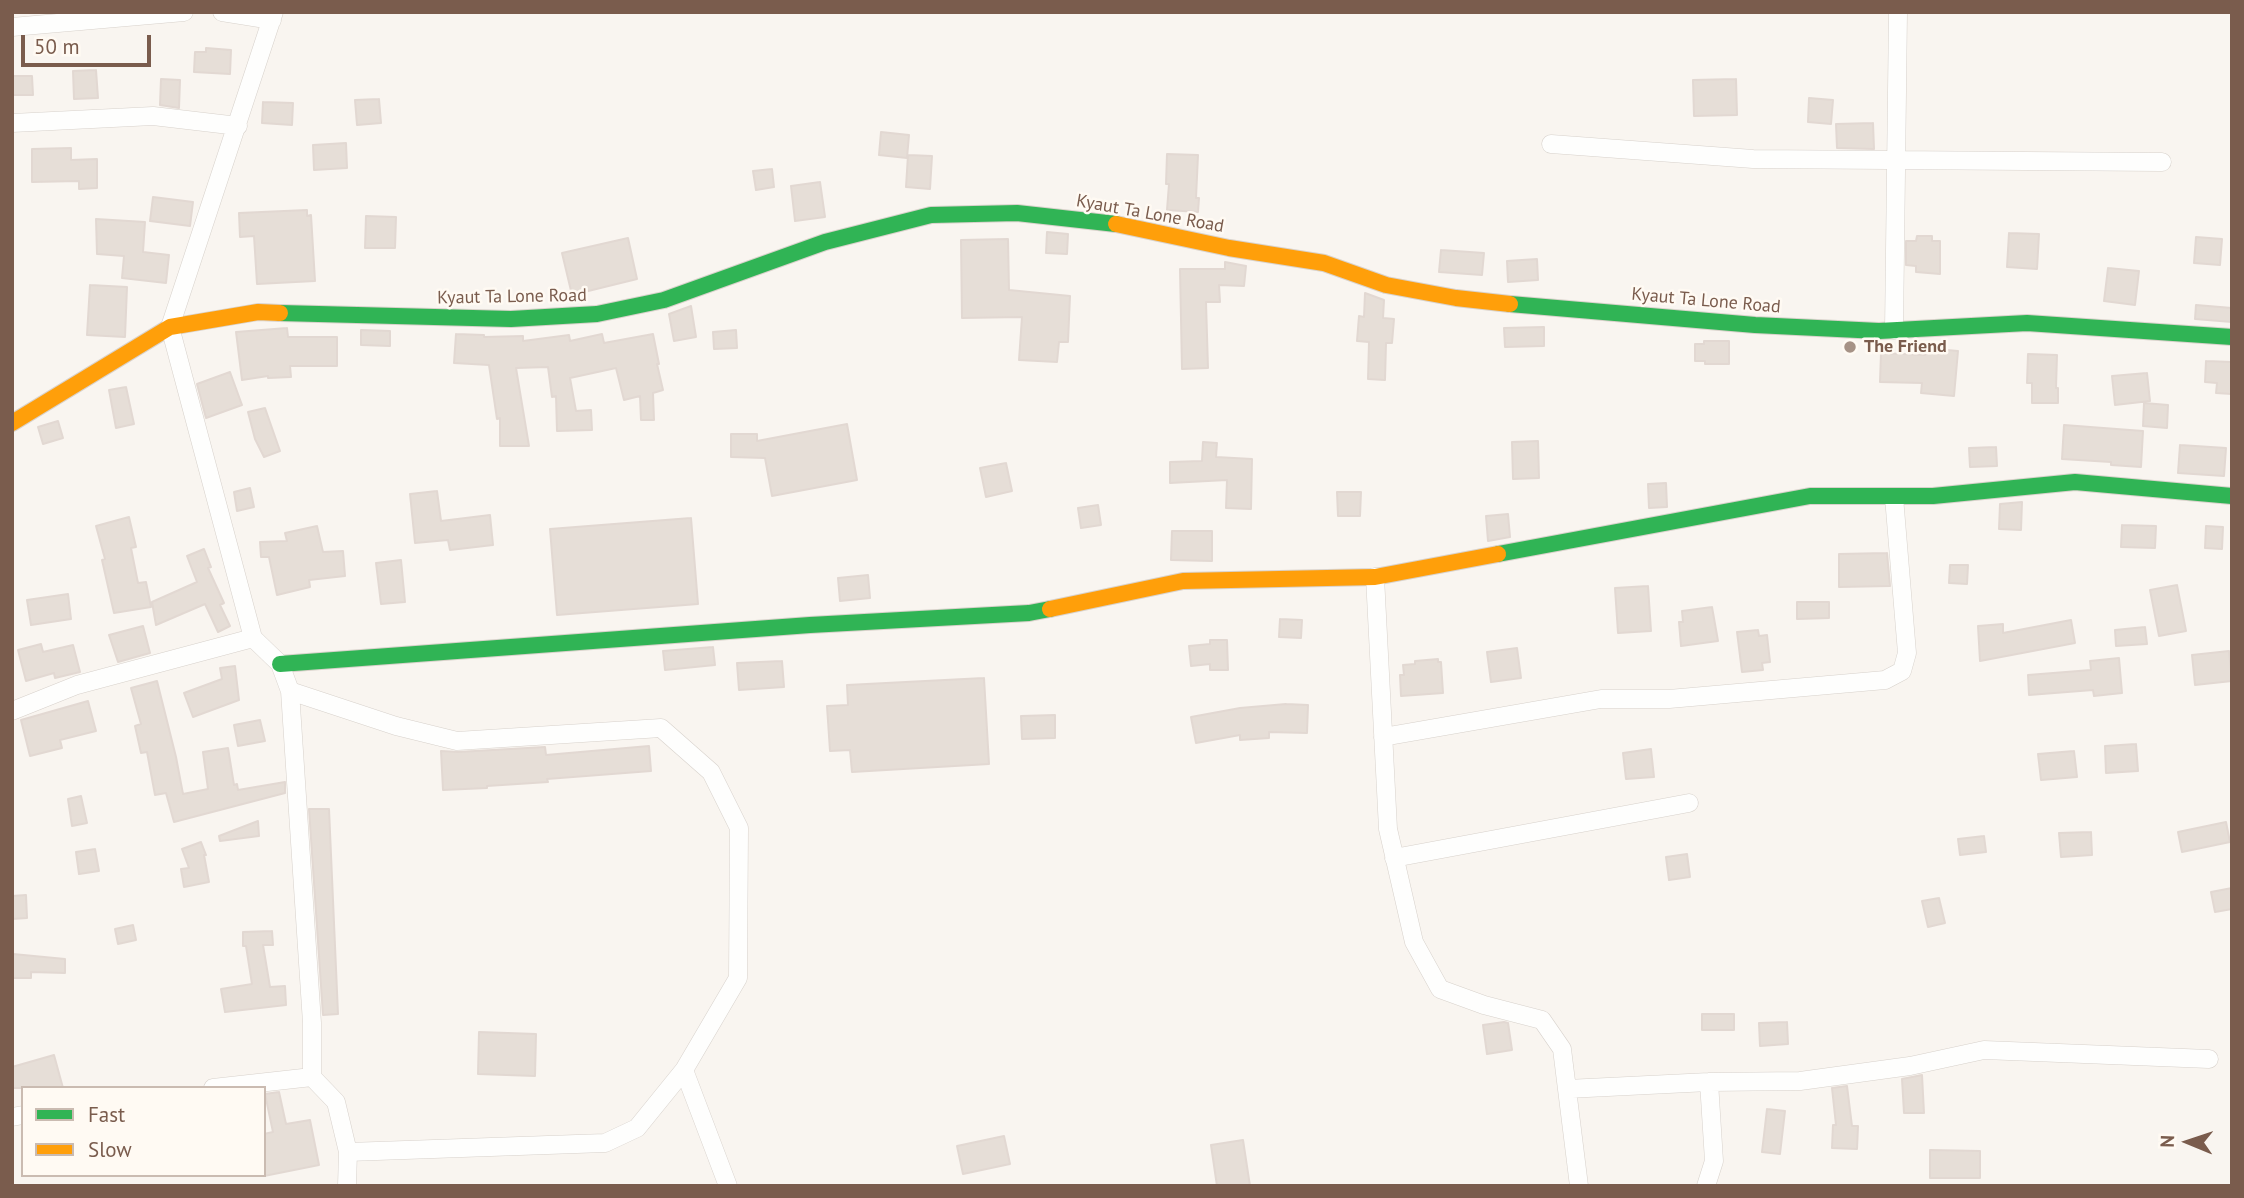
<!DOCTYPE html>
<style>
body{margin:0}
#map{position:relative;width:2244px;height:1198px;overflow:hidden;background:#f9f5f0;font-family:"PT Sans",sans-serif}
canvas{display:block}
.frame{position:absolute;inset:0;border:14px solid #7a5c4d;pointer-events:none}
.legend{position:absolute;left:21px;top:1086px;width:245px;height:91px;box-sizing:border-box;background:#fffaf3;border:2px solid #cabbb1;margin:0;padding:9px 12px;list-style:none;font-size:21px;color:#7a5c4d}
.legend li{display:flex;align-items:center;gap:14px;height:35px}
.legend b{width:35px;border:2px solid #cabbb1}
.north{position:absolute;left:2153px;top:1107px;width:70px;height:70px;-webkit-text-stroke:5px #fffaf3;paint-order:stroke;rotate:272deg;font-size:19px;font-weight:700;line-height:28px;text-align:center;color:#7a5c4d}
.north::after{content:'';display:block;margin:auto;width:24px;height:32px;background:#7a5c4d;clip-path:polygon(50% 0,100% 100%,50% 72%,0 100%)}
.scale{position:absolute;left:21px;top:35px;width:130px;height:32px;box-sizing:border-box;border:4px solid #7a5c4d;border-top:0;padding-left:9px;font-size:21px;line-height:24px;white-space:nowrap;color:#7a5c4d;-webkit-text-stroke:5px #fffaf3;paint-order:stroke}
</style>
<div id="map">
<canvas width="2244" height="1198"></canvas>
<div class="frame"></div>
<ul class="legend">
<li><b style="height:9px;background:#30b455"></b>Fast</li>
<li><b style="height:9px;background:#ff9f0a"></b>Slow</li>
</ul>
<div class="north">N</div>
<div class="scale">50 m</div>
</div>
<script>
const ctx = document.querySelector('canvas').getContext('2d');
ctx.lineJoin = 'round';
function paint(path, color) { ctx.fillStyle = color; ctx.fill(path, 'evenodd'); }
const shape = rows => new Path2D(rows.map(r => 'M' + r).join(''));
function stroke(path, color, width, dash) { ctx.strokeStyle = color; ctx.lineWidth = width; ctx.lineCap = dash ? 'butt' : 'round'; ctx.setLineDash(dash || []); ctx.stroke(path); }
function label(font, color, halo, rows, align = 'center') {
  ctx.font = font + ' "PT Sans",sans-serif'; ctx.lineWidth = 5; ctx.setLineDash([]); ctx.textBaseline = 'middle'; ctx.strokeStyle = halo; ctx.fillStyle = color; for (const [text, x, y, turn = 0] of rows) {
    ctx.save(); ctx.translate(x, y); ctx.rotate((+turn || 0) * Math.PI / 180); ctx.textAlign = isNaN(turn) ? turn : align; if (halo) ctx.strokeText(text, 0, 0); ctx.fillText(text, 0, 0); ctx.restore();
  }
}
const building = shape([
 [206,48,231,50,230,74,194,72,195,52,206,52,206,48],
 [96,70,98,98,74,99,73,71,96,70],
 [12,76,32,76,33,95,12,95,12,76],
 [161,79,180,80,179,108,160,105,161,79],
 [1736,79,1737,115,1694,116,1693,80,1736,79],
 [1809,98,1833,100,1831,124,1808,122,1809,98],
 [379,99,381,123,357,125,355,100,379,99],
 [263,102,293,103,292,125,262,123,263,102],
 [1873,123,1874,149,1837,148,1836,124,1873,123],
 [881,132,909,135,907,158,879,155,881,132],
 [346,143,347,168,314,170,313,145,346,143],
 [71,148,71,160,97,159,97,188,79,189,79,181,32,182,32,149,71,148],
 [1167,154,1198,155,1196,198,1199,198,1198,212,1167,210,1169,184,1166,184,1167,154],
 [908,155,932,156,930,189,906,187,908,155],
 [772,169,774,187,756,190,753,171,772,169],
 [820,182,825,217,795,221,791,186,820,182],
 [153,197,193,202,190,226,150,221,153,197],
 [307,210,307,216,311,215,315,281,257,284,254,236,240,237,239,213,307,210],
 [366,216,396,217,395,248,365,248,366,216],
 [96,219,145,222,143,252,169,255,166,283,122,278,124,256,97,254,96,219],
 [1047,232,1068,234,1067,254,1046,253,1047,232],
 [2009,233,2039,234,2037,269,2007,267,2009,233],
 [1917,236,1932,236,1932,241,1940,241,1940,274,1916,272,1916,266,1906,265,1906,241,1916,241,1917,236],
 [2196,237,2222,239,2220,265,2194,263,2196,237],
 [628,238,637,279,572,295,562,253,628,238],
 [1008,239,1009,290,1070,296,1068,342,1059,342,1057,362,1019,360,1022,317,962,318,961,240,1008,239],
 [1441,250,1484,253,1482,275,1439,272,1441,250],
 [1537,259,1538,280,1508,282,1507,261,1537,259],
 [1225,262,1246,266,1244,286,1219,285,1220,302,1206,302,1208,368,1182,369,1180,269,1225,269,1225,262],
 [2108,268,2139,271,2135,305,2104,301,2108,268],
 [90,285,127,287,125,337,87,335,90,285],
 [1365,293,1384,300,1383,318,1394,319,1392,343,1386,343,1385,380,1368,379,1369,342,1357,341,1359,316,1364,317,1365,293],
 [2196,305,2232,308,2232,322,2195,319,2196,305],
 [691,306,696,337,674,341,669,314,691,306],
 [1544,327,1544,346,1505,347,1504,328,1544,327],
 [287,328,288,337,337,337,337,366,290,366,291,377,268,378,268,376,242,380,236,332,287,328],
 [361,330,390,331,390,346,361,345,361,330],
 [736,330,737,348,714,349,713,332,736,330],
 [456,334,484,335,484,337,523,336,523,341,569,335,570,341,602,334,604,343,653,334,659,364,657,364,663,390,653,393,654,420,641,420,640,396,624,400,616,368,570,378,576,411,591,410,592,430,557,431,556,396,552,397,548,367,516,368,529,446,500,446,500,418,497,419,489,365,454,363,456,334],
 [1704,341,1729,341,1729,364,1705,364,1705,361,1695,361,1695,344,1704,344,1704,341],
 [1925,348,1958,351,1954,396,1921,393,1922,383,1880,382,1881,353,1925,355,1925,348],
 [2028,354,2057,355,2056,388,2058,388,2058,403,2032,403,2032,383,2027,383,2028,354],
 [2206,361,2232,362,2232,394,2216,393,2217,383,2205,382,2206,361],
 [230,372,242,405,206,418,197,384,230,372],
 [2147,373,2150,401,2115,405,2112,376,2147,373],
 [126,387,134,424,116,428,109,390,126,387],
 [2144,403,2168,405,2167,428,2143,426,2144,403],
 [265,408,280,451,264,457,255,439,248,412,265,408],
 [58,421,63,438,43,444,38,427,58,421],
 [847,424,857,480,772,496,765,458,731,457,731,434,757,434,757,441,847,424],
 [2064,425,2143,431,2141,467,2111,465,2111,462,2062,459,2064,425],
 [1538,441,1539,478,1513,479,1512,442,1538,441],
 [1203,442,1217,443,1216,457,1252,459,1251,509,1226,508,1227,480,1170,483,1170,462,1202,461,1203,442],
 [2180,445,2226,448,2224,476,2178,473,2180,445],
 [1996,447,1997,466,1970,467,1969,448,1996,447],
 [1006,463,1012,491,986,497,980,468,1006,463],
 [1666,483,1667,507,1649,508,1648,484,1666,483],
 [250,488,254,507,237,511,234,492,250,488],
 [437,491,441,521,490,515,493,545,450,550,448,540,415,543,410,494,437,491],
 [1337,492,1361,492,1360,516,1338,516,1337,492],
 [2022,502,2021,530,1999,529,2000,504,2022,502],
 [1098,505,1101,525,1081,528,1078,508,1098,505],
 [1508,514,1510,537,1488,541,1486,516,1508,514],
 [129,517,136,547,131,548,138,583,146,582,151,607,114,613,102,560,105,559,96,526,129,517],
 [691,518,698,604,557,615,550,529,691,518],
 [2122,525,2156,526,2155,548,2121,547,2122,525],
 [317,526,323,552,343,551,345,576,309,580,310,587,277,595,269,557,261,557,260,542,287,541,285,533,317,526],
 [2206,526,2223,527,2222,549,2205,548,2206,526],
 [1172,531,1212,531,1212,561,1171,560,1172,531],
 [204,549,211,567,208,568,224,603,220,605,230,626,218,632,205,604,156,625,152,602,197,582,187,556,204,549],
 [1887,553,1890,586,1839,587,1839,554,1887,553],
 [401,560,405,602,381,604,376,563,401,560],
 [1950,565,1968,565,1967,584,1949,583,1950,565],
 [868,575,870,598,840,601,838,578,868,575],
 [2177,585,2186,631,2159,636,2150,590,2177,585],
 [1648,586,1651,631,1618,633,1615,588,1648,586],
 [68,594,71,619,31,625,27,600,68,594],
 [1797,602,1829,602,1829,618,1797,619,1797,602],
 [1712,607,1718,641,1681,646,1679,622,1683,622,1682,611,1712,607],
 [1280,619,1302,620,1301,638,1279,637,1280,619],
 [2071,620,2075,643,1980,661,1978,626,2003,624,2003,633,2071,620],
 [143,626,150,653,118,662,109,635,143,626],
 [2145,627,2147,644,2116,646,2115,630,2145,627],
 [1758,630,1759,636,1767,635,1770,662,1762,663,1763,670,1742,672,1737,632,1758,630],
 [1210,640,1227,640,1228,670,1210,670,1210,664,1191,666,1189,646,1210,644,1210,640],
 [41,644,43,652,73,645,80,672,55,678,54,673,26,681,18,650,41,644],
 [713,647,715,665,665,670,663,651,713,647],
 [1517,648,1521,678,1491,682,1487,652,1517,648],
 [2229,651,2232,681,2195,685,2192,655,2229,651],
 [2119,658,2122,693,2094,696,2093,690,2029,695,2028,675,2091,670,2090,661,2119,658],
 [1438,659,1438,662,1441,662,1443,693,1401,696,1400,675,1404,675,1403,665,1415,664,1415,661,1438,659],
 [782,661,784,687,739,690,737,663,782,661],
 [235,666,239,700,193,717,184,693,222,679,220,668,235,666],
 [984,678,989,764,852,772,850,750,830,751,827,706,848,705,847,685,984,678],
 [157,681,176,757,183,794,208,789,203,752,228,748,234,785,237,784,238,790,285,782,285,793,174,822,166,793,155,795,147,752,141,753,135,726,141,724,131,688,157,681],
 [88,701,96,731,60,740,62,748,30,756,21,720,88,701],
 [1286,704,1308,705,1307,733,1269,732,1269,738,1240,740,1240,735,1196,743,1191,717,1240,708,1286,704],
 [1055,715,1055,738,1022,739,1021,716,1055,715],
 [260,720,265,741,238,746,234,725,260,720],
 [2136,744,2138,771,2106,773,2105,746,2136,744],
 [649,746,651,771,547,779,548,782,487,786,487,788,443,790,441,751,458,752,545,747,546,755,649,746],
 [1651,749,1654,777,1626,779,1623,753,1651,749],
 [2074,751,2077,777,2041,780,2038,754,2074,751],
 [81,796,87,823,72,826,68,799,81,796],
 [309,809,329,809,338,1014,323,1015,309,809],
 [258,821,259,836,220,841,219,836,258,821],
 [2226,822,2230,842,2182,852,2178,832,2226,822],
 [2091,832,2092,855,2061,857,2059,833,2091,832],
 [1984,836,1986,852,1960,855,1958,839,1984,836],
 [201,842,206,855,204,855,209,882,184,887,181,869,189,868,182,849,201,842],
 [95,849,99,871,79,874,76,852,95,849],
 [1687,854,1690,877,1669,880,1666,857,1687,854],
 [2232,888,2232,909,2215,912,2211,892,2232,888],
 [26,895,27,918,12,919,12,896,26,895],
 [1939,898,1945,923,1928,927,1922,901,1939,898],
 [133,925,136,940,118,944,115,929,133,925],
 [272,931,273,945,263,945,270,987,285,986,286,1005,225,1012,221,989,252,984,246,946,243,946,243,932,272,931],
 [13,954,65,959,65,973,31,972,31,978,13,978,13,954],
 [1702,1014,1734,1014,1734,1030,1702,1030,1702,1014],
 [1504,1022,1508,1023,1512,1050,1487,1054,1483,1025,1504,1022],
 [1787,1022,1788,1044,1760,1046,1759,1023,1787,1022],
 [479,1032,536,1034,535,1076,478,1074,479,1032],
 [54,1055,63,1088,12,1088,12,1067,54,1055],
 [1922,1075,1924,1113,1904,1113,1902,1079,1922,1075],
 [1847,1086,1852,1126,1858,1126,1857,1149,1832,1148,1833,1125,1836,1125,1832,1088,1847,1086],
 [279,1092,286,1124,310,1120,319,1165,264,1176,264,1134,273,1132,265,1094,279,1092],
 [1767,1109,1785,1111,1780,1154,1762,1152,1767,1109],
 [1004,1136,1010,1164,963,1174,957,1146,1004,1136],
 [1243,1140,1250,1186,1217,1186,1211,1145,1243,1140],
 [1930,1150,1980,1151,1980,1178,1930,1178,1930,1150]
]);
paint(building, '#e6ded7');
stroke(building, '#e2d8d2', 2);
const street = shape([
 [222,12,272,20],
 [12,27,184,12],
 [12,123,153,116,238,126],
 [1551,144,1753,159,2162,162],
 [1894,330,1898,12],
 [1375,577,1388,829,1414,942,1440,989,1484,1005,1542,1020,1562,1049,1579,1186],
 [253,638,280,664,290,691,312,1023,312,1077,336,1102,348,1152,347,1186],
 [290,691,396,726,457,741,661,728,711,772,739,828,738,978,684,1070,637,1128,605,1143,348,1152],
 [12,711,77,685,253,638,170,327,274,12],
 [1383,737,1601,699,1669,699,1885,680,1902,671,1907,653,1894,497],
 [1394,858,1689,803],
 [684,1070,728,1186],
 [213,1088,312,1077],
 [1567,1089,1709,1082,1800,1081,1910,1066,1984,1050,2209,1059],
 [12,1117,23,1115],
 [1706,1186,1714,1161,1709,1082]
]);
const fast = shape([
 [1510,304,1755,325,1879,331,2027,323,2232,337],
 [280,313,511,319,597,314,664,300,825,242,931,215,1017,213,1116,224],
 [1498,554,1810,496,1933,496,2075,482,2232,496],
 [280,664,810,625,1029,613,1050,609]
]);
const slow = shape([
 [1116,224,1229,248,1324,263,1386,285,1456,298,1510,304],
 [12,423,170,327,258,312,280,313],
 [1050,609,1183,581,1375,577,1498,554]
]);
stroke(street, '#d7d1cb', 19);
stroke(fast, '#d9d2cb', 18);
stroke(slow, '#d9d2cb', 18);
stroke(street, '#fefefd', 18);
stroke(fast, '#30b455', 16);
stroke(slow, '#ff9f0a', 16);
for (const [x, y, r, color] of [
 [1850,347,7,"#a69286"]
]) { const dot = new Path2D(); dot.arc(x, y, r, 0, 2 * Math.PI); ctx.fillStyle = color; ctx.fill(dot); stroke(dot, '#fffaf3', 2.5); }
label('18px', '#7a5c4d', '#fffaf3', [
 ["Kyaut Ta Lone Road",1150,214,10],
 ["Kyaut Ta Lone Road",512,297,-1],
 ["Kyaut Ta Lone Road",1706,301,5]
]);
label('bold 18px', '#7a5c4d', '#fffaf3', [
 ["The Friend",1864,347]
], 'left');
</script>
